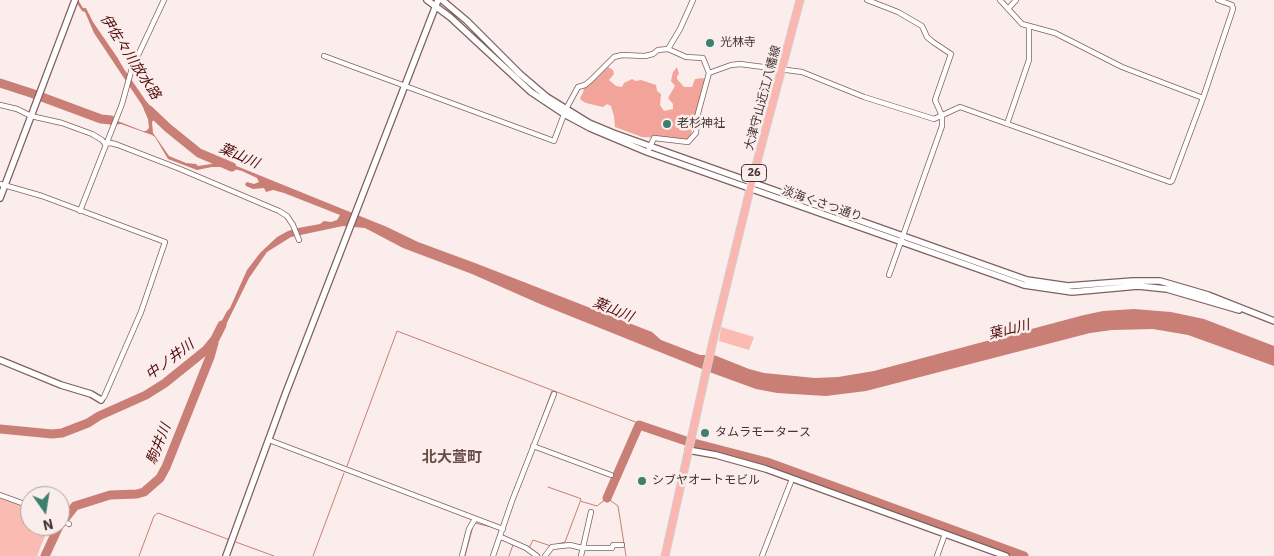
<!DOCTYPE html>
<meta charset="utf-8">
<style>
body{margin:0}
#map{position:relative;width:1274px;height:556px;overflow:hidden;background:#fbedeb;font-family:"IBM Plex Sans",sans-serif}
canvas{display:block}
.north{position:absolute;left:20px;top:486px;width:50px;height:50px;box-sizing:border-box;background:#fbedeb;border:1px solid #b1a3a1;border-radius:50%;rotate:167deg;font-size:14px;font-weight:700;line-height:20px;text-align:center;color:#423533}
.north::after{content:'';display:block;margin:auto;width:18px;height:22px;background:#3e8070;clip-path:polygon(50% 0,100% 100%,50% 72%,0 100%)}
</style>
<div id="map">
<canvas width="1274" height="556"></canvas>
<div class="north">N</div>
</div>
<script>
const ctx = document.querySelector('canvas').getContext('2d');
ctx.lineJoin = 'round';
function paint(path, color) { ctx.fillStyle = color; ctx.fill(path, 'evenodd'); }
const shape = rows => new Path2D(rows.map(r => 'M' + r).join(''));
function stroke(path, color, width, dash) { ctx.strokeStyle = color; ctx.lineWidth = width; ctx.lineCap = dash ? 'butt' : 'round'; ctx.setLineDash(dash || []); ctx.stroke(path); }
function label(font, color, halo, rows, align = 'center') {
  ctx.font = font + ' "IBM Plex Sans","Noto Sans JP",sans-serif'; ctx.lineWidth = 5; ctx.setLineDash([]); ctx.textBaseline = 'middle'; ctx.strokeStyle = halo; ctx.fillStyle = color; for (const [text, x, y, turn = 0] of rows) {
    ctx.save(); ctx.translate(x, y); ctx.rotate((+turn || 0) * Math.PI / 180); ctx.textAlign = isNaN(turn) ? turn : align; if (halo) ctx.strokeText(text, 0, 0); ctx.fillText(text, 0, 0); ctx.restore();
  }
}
paint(shape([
 [721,327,754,337,749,350,719,341],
 [0,497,30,509,30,526,49,526,37,556,0,556]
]), '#fabbb3');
paint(shape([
 [608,67,613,70,614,74,609,80,616,86,622,87,624,83,632,79,636,81,641,80,656,85,657,91,661,94,660,105,664,111,673,109,673,104,668,98,675,86,671,81,673,72,677,67,679,74,677,76,677,79,684,87,692,87,695,79,703,78,705,80,691,135,687,139,642,137,615,127,614,116,611,106,607,104,603,107,586,103,581,100,580,98,583,93,584,88,596,79]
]), '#f2a49b');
paint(shape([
 [75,0,78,0,83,8,86,8,93,22,117,57,124,69,146,101,158,115,152,122,153,133,169,156,186,163,196,164,198,166,224,162,239,167,387,227,418,242,475,263,652,332,661,340,700,355,714,355,749,369,764,373,815,378,838,377,874,371,1084,315,1103,311,1134,309,1171,312,1204,319,1274,346,1274,366,1188,335,1153,329,1112,330,1090,333,866,391,826,396,777,393,756,389,712,373,540,304,472,274,403,248,365,228,343,226,291,237,267,252,249,278,216,345,218,328,227,311,230,308,247,270,260,253,277,237,288,231,298,228,320,224,324,221,331,222,337,220,340,215,284,193,273,190,266,192,264,188,253,189,246,186,245,184,247,182,254,184,259,182,257,178,242,171,226,167,212,167,197,170,168,159,155,137,152,135,121,124,111,125,99,119,102,118,110,118,143,131,146,131,149,128,148,119,142,105,94,33,85,12,82,11]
]), '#c97e76');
stroke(shape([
 [529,453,552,391],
 [347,466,397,331,638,423,639,425],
 [548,487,579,498,581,499,580,501,597,506,607,498,618,506,626,556],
 [475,523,500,529],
 [233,541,274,556],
 [558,544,565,542,580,502],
 [529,548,533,540,551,546],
 [139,556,154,516,158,513,230,540],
 [313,556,344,473],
 [465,556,473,526],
 [509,556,513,545]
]), '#c97e76', 1);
stroke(shape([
 [0,83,31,93,101,119,111,120],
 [149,110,168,128,199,153,232,167],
 [0,429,52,434,62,433,88,423,99,416,146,395,165,383,206,350,215,339,222,325],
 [607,498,639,425,686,441,767,462,1024,556],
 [60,525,75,506,110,495,137,494,144,492,160,478,166,467,210,357,214,343],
 [45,556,59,526]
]), '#c97e76', 9);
const street = shape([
 [867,0,898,12,922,26,927,37,933,42,951,54,935,100,942,116,942,126,889,275],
 [1000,0,1022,24,1055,33,1122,67,1203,98],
 [1008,9,1016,0],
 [668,49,680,29,693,0],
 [324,56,554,141,566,109,578,87,585,85,591,80,614,57,622,55,645,56,653,54,658,50,668,49,686,57,703,58,709,73,697,117,696,133,688,142,654,138,649,149],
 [709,73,731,65,740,64,802,72,864,97,934,119,960,107,1170,182,1172,181,1203,98,1233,9,1232,5,1218,0],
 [0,105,17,109,31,116,62,123,92,134,102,140,105,144],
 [1007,124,1029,60,1029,26],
 [105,144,111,143,118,145,180,169,279,211,287,216,293,225,299,240],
 [0,184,42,196,165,242,141,312,104,397,101,400],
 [80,211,122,104,132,68,164,0],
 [269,440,503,529],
 [533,446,611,475],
 [0,495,30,506],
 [60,519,69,524],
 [501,537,526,548,537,556],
 [462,556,469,529,475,519],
 [493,556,512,501,554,394],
 [545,556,552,547,570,545,582,548,612,548,613,545,622,545],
 [581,556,591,512],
 [762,556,792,479],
 [937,556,945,534]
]);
const secondary = shape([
 [427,0,450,17,531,92,564,114,590,128,647,152,1024,285,1072,292,1138,286,1167,289,1239,310],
 [442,0,467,21,520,74,547,97,589,123,613,133,1027,280,1068,286,1133,281,1160,281,1208,295,1274,321],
 [0,198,75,0],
 [0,360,61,385,91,394,101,400],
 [688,450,716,455,766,469,1006,556],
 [226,556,285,395,438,0]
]);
const primary = shape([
 [665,556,712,345,752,181,800,0]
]);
stroke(street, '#7e615e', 6);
stroke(secondary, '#7e615e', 8);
stroke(primary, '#d2cfce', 9);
stroke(street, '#fff', 4.5);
stroke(secondary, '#fff', 5.5);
stroke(primary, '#fbb6af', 7);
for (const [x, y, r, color] of [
 [710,43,5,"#3e8070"],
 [667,124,5,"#3e8070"],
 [705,433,5,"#3e8070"],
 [642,481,5,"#3e8070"]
]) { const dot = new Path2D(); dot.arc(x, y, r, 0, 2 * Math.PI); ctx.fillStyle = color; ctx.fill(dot); stroke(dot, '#fbedeb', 2); }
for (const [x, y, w] of [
 [754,173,25]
]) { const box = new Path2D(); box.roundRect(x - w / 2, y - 8.5, w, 17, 4); ctx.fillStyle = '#fbedeb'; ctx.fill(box); stroke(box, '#423533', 1); }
label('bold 11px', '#423533', null, [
 ["26",754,173]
]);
label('12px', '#423533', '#fbedeb', [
 ["光林寺",720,43],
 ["老杉神社",677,124],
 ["タムラモータース",715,433],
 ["シブヤオートモビル",652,481]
], 'left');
label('12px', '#423533', '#fbedeb', [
 ["大津守山近江八幡線",763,98,-75],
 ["淡海くさつ通り",822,204,19]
]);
label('italic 14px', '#500c0c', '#fbedeb', [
 ["伊佐々川放水路",130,57,57],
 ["葉山川",239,156,24],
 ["葉山川",613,310,22],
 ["葉山川",1009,330,-14],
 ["中ノ井川",170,360,-37],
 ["駒井川",159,444,-68]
]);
label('bold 15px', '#684c49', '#fbedeb', [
 ["北大萱町",452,458]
]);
</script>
